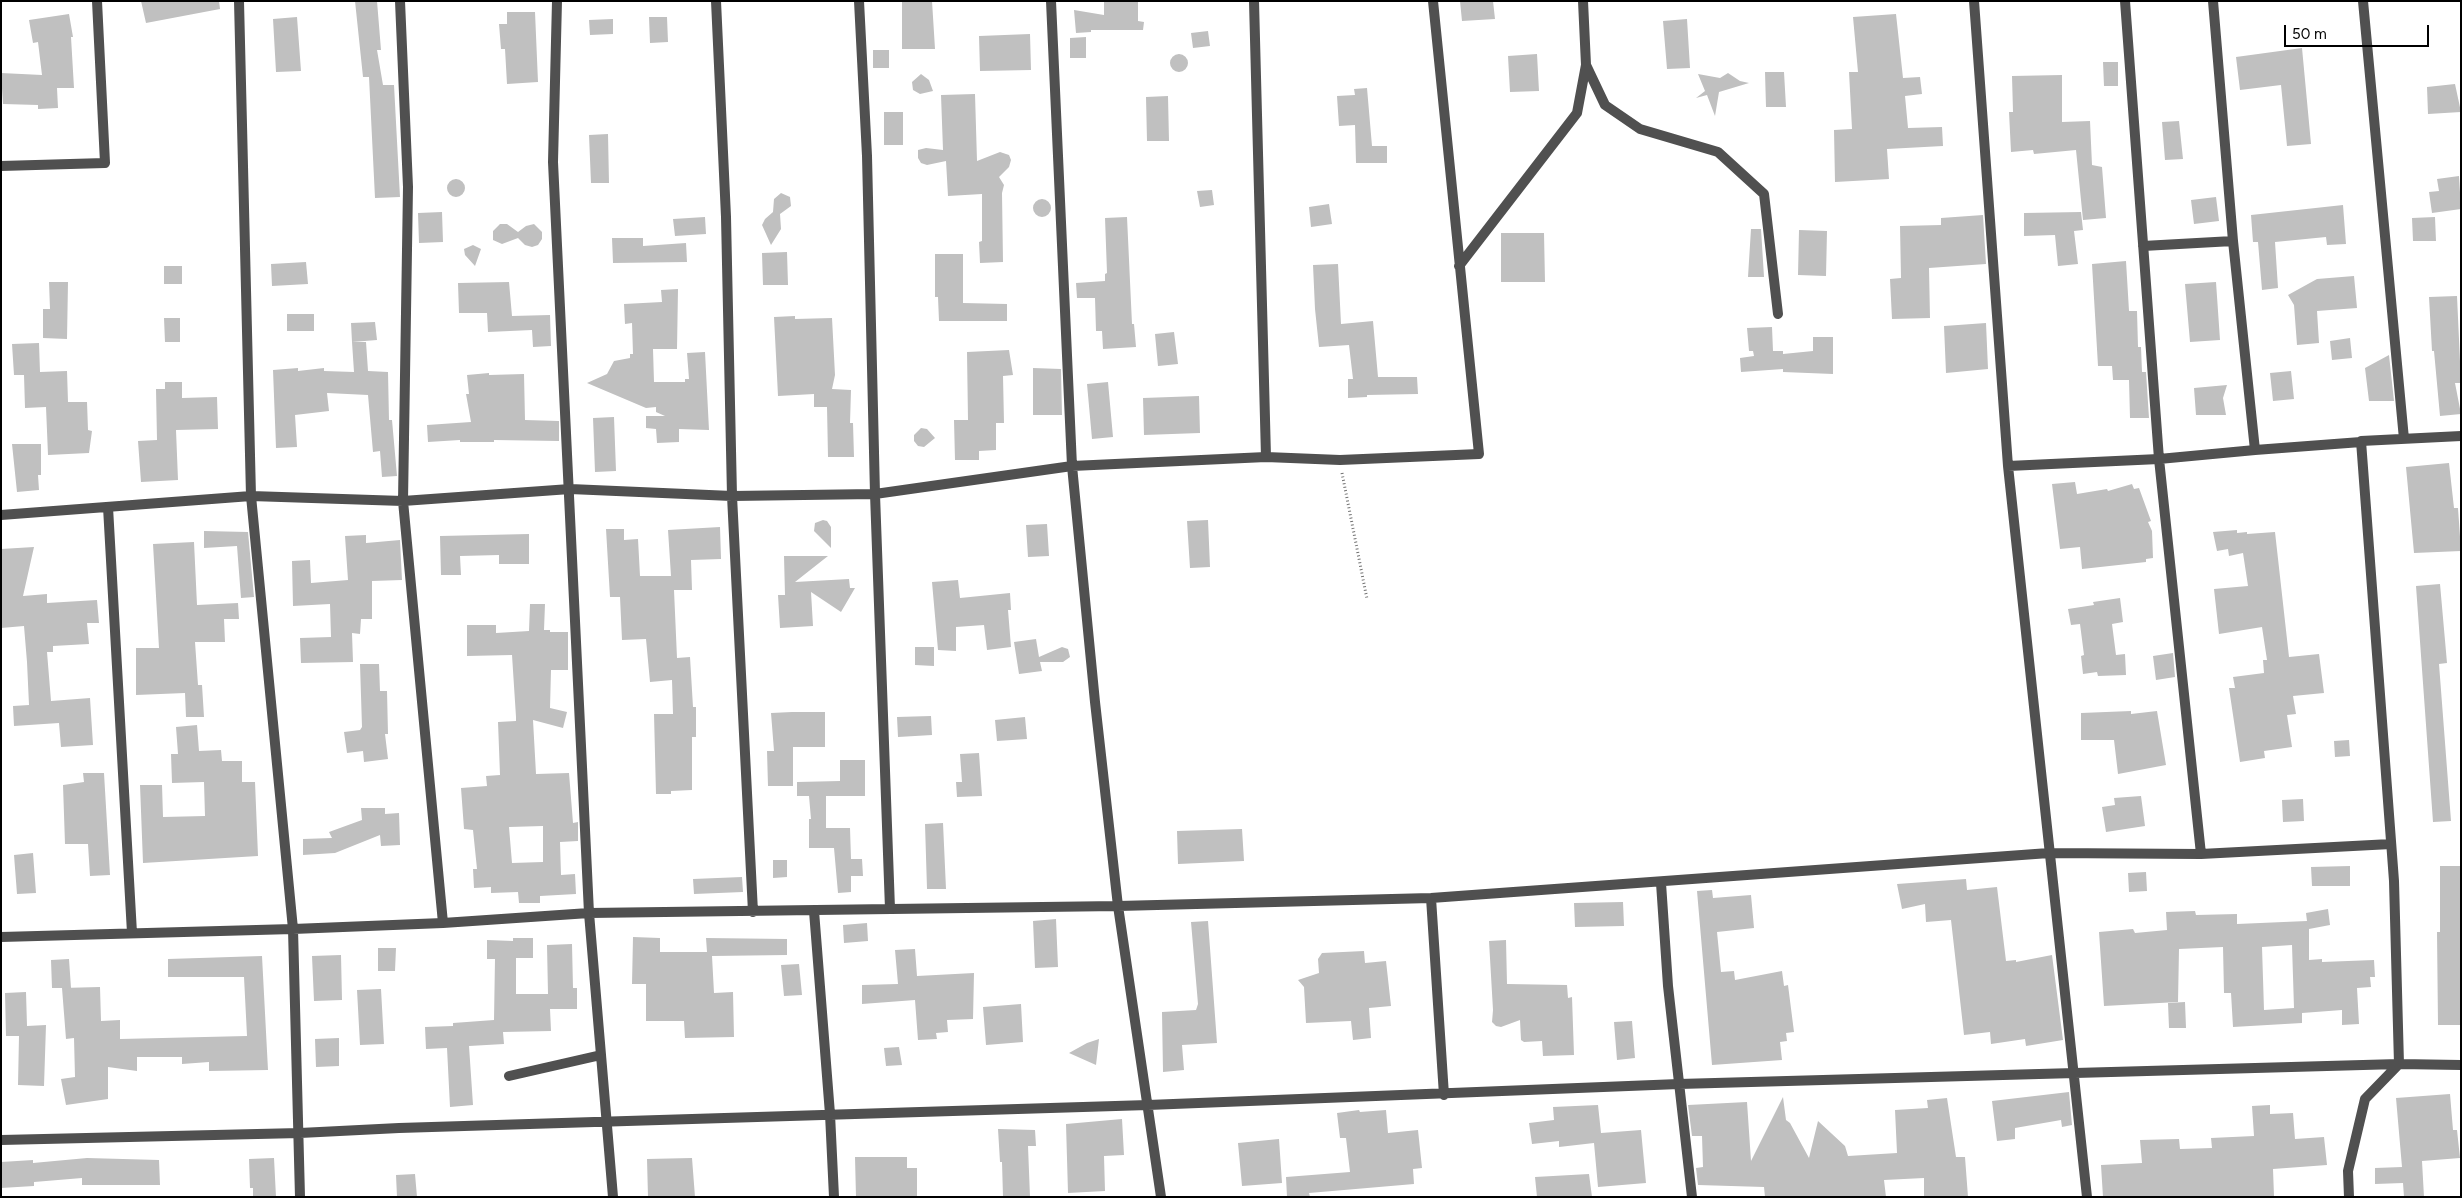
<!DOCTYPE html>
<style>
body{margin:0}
#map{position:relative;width:2462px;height:1198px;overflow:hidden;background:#fff;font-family:Figtree,sans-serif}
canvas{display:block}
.frame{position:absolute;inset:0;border:2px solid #000;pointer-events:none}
.scale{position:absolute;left:2284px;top:25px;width:145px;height:22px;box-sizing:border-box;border:2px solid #000;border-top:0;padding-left:6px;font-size:15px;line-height:18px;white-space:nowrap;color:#000;-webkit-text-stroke:4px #fff;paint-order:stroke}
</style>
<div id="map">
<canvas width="2462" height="1198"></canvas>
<div class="frame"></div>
<div class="scale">50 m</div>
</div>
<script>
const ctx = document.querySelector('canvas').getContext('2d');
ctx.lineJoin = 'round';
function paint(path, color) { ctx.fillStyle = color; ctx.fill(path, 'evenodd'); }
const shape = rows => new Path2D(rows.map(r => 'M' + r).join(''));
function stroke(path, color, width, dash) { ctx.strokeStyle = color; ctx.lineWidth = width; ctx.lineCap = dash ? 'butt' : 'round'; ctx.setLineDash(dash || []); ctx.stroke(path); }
paint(shape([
 [141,1,219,1,220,9,146,23],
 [355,1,377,1,381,50,377,50,383,85,394,85,400,197,375,198,369,77,363,77],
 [902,1,932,1,935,49,902,49],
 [1104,1,1138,1,1138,21,1144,22,1143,30,1091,30,1091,32,1076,33,1074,10,1104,15],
 [1460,1,1493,1,1495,19,1462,21],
 [507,12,535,12,538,82,507,84,505,49,501,49,499,24,507,24],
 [69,14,73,37,71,37,74,88,57,88,58,108,38,109,38,105,3,104,1,73,42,75,38,42,33,43,29,20],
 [1896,14,1903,78,1920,77,1922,94,1905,96,1908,128,1942,127,1943,146,1887,149,1889,179,1835,182,1834,130,1852,129,1849,72,1858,72,1853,17],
 [297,17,301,71,276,72,273,19],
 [649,17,667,17,668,42,650,43],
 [613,19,613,34,590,35,589,20],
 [1687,19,1690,68,1667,69,1663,21],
 [1208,31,1210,46,1193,48,1191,33],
 [1030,34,1031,70,980,71,979,36],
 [1086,37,1086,58,1070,58,1070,38],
 [2302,48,2311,144,2287,146,2281,85,2240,90,2236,57],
 [873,50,889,50,889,68,873,68],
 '1170 63a9 9 0 1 1 18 0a9 9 0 1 1-18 0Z',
 [1537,54,1539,91,1510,92,1508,56],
 [2103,62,2118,62,2118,86,2104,86],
 [1765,72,1784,72,1786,107,1766,107],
 [1728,73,1740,81,1749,83,1719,92,1715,116,1707,95,1696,98,1705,91,1698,74,1720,78],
 [921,74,929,80,933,91,920,94,913,90,912,82],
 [2062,75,2062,122,2090,121,2092,165,2102,167,2106,218,2083,220,2076,150,2034,154,2033,150,2011,152,2009,112,2013,112,2012,76],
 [2455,84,2461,112,2428,114,2427,87],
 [1367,88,1372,146,1387,146,1387,163,1356,163,1355,125,1339,126,1337,96,1355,95,1354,89],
 [975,94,977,161,1000,152,1009,155,1011,160,1009,167,999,177,1004,185,1002,193,1003,262,980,263,979,242,982,241,982,194,948,196,946,161,927,165,921,163,918,158,918,150,926,148,943,150,941,95],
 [1168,96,1169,141,1147,141,1146,97],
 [884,112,903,112,903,145,884,145],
 [2179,121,2183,159,2165,160,2162,122],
 [608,134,609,183,591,183,589,135],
 [2459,176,2461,209,2432,213,2429,192,2439,191,2437,179],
 '447 188a9 9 0 1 1 18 0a9 9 0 1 1-18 0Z',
 [1212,190,1214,205,1200,207,1197,191],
 [781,193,790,197,791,206,780,214,781,229,771,245,762,225,765,219,773,212,774,199],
 [2216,197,2219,221,2194,224,2191,200],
 '1033 208a9 9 0 1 1 18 0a9 9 0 1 1-18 0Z',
 [1329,204,1332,224,1311,227,1309,207],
 [2343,205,2346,244,2327,245,2326,237,2275,242,2278,288,2262,290,2258,242,2253,242,2251,215],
 [442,212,443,242,419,243,418,213],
 [2081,212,2083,230,2074,231,2078,264,2058,266,2055,235,2024,236,2024,213],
 [1983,215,1986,264,1929,268,1930,318,1892,319,1890,279,1901,278,1900,226,1941,225,1941,218],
 [705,217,706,234,675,236,673,219],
 [1127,217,1132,324,1134,324,1136,347,1103,349,1102,331,1096,331,1095,298,1077,298,1076,283,1105,281,1105,274,1107,273,1105,218],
 [2435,217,2436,241,2413,241,2412,218],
 [500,224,507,224,518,232,526,226,534,224,542,232,542,239,538,245,532,247,525,245,518,238,502,244,493,240,493,231],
 [1751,229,1761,229,1764,277,1748,277],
 [1799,230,1827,231,1826,276,1798,275],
 [1501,233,1544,233,1545,282,1501,282],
 [612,238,643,238,643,246,686,243,687,262,613,263],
 [473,245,481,249,475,266,465,255,464,249],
 [787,252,788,285,763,285,762,253],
 [935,254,963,254,963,303,1007,304,1007,321,939,321,938,297,935,297],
 [2126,261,2129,311,2137,311,2138,347,2141,347,2142,372,2146,372,2149,418,2130,418,2129,380,2113,380,2112,366,2098,366,2092,264],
 [306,262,308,284,272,286,271,264],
 [1338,264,1341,324,1373,321,1378,377,1417,377,1418,394,1367,395,1367,397,1348,398,1348,379,1353,379,1349,345,1319,347,1315,309,1313,265],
 [164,266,182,266,182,284,164,284],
 [2354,276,2357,308,2317,311,2319,343,2297,345,2294,305,2288,295,2317,279],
 [49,282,68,282,67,339,43,338,43,309,50,309],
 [509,282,512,316,550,315,551,346,533,347,532,330,488,332,487,313,459,313,458,283],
 [2216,282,2220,340,2190,342,2185,284],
 [678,289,677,349,653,349,654,382,685,382,685,379,689,379,687,353,705,352,709,430,679,429,679,442,657,443,656,429,646,428,646,416,665,416,656,412,656,407,646,408,587,383,607,374,614,361,630,358,630,354,633,354,632,323,625,324,624,304,662,302,661,290],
 [2457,296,2461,383,2455,383,2461,414,2440,416,2434,351,2432,351,2429,297],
 [287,314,314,314,314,331,287,331],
 [795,316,795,319,832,318,835,375,832,389,851,390,850,423,853,423,854,457,828,457,827,407,814,407,814,394,778,396,774,317],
 [164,318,180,318,180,342,165,342],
 [375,322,377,340,352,342,351,323],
 [1986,323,1988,369,1946,373,1944,326],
 [1772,327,1773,351,1783,351,1783,354,1813,351,1813,337,1833,337,1833,374,1783,372,1783,369,1741,372,1740,358,1754,356,1753,351,1749,351,1747,328],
 [1174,332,1178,364,1158,366,1155,334],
 [2350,338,2352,358,2332,360,2330,341],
 [352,342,366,342,368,371,388,372,389,420,392,420,397,476,382,477,380,451,373,452,368,395,327,393,329,411,295,415,297,447,276,448,273,370,298,368,298,371,324,368,324,371,354,372],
 [39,343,40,372,67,371,68,402,87,402,88,430,92,431,89,453,48,455,46,407,25,408,24,375,14,375,12,344],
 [1009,350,1013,375,1003,376,1004,423,996,423,996,450,979,451,979,460,955,460,954,420,968,420,967,352],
 [2389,355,2394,401,2369,401,2365,368],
 [1033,368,1061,369,1062,415,1033,415],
 [2291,371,2294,399,2273,401,2270,373],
 [489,373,489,375,524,374,525,420,559,421,559,441,494,440,494,442,460,442,460,440,428,442,427,425,471,422,466,394,469,394,467,375],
 [165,382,182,382,182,398,217,397,218,429,176,430,178,480,141,482,138,441,157,440,156,389,165,389],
 [1108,382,1113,437,1092,439,1087,384],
 [2227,385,2223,398,2226,415,2196,415,2194,388],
 [1199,396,1200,433,1144,435,1143,398],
 [614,417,616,471,595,472,593,418],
 [921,428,927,429,935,438,924,447,918,446,914,441,914,435],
 [12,444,41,444,41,475,38,475,39,490,17,492],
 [2449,463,2454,508,2458,508,2461,551,2414,553,2406,467],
 [2075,482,2077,494,2107,489,2108,491,2132,484,2134,489,2139,488,2151,521,2148,522,2152,531,2153,558,2146,559,2146,562,2082,569,2080,547,2060,549,2052,484],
 [823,520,827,521,831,527,831,548,814,531,815,523],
 [1208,520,1210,567,1190,568,1187,521],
 [1047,524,1049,556,1028,557,1026,525],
 [720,527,721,559,691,560,692,590,674,590,677,658,690,657,693,707,696,707,696,737,692,737,692,790,671,791,671,794,656,794,654,714,673,714,672,680,650,682,646,639,622,640,620,597,610,597,606,529,624,529,624,540,638,539,640,576,671,576,668,530],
 [2237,530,2237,533,2247,532,2247,534,2275,532,2289,657,2319,654,2324,693,2293,696,2296,714,2287,715,2292,747,2264,751,2265,758,2240,762,2229,688,2235,688,2233,677,2264,673,2263,660,2267,660,2262,627,2219,634,2214,589,2248,586,2243,553,2229,556,2228,549,2217,551,2213,532],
 [204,531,248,532,254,597,241,598,237,546,204,548],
 [529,534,529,564,499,564,499,555,460,556,461,575,441,575,440,536],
 [366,535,366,543,400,540,402,580,372,581,372,619,361,619,360,634,352,633,353,662,301,663,300,638,331,637,330,604,293,606,292,561,310,560,311,583,348,580,345,536],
 [194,542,197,605,238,603,239,619,224,619,225,642,195,642,198,685,202,685,204,717,186,717,185,693,136,695,136,648,159,648,153,544],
 [34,547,23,596,47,594,47,603,97,600,99,623,87,623,89,644,53,646,53,652,47,652,51,701,90,698,93,745,61,747,59,723,14,726,13,706,29,705,27,662,24,626,1,628,1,549],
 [784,556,828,556,795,582,849,579,850,588,855,588,841,612,811,592,813,626,780,628,778,595,785,595],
 [958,580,960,598,1010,593,1011,610,1008,610,1011,647,987,650,984,625,956,627,956,651,938,650,932,582],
 [2440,584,2447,663,2439,664,2451,821,2433,822,2416,586],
 [2120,598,2123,622,2112,624,2116,655,2125,654,2126,675,2098,676,2097,672,2083,674,2081,656,2084,655,2080,624,2071,625,2068,609,2094,605,2093,602],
 [530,604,545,604,544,630,550,630,550,632,568,632,568,670,551,670,550,708,567,712,563,728,533,720,536,774,569,773,573,823,578,822,578,841,560,842,561,875,575,874,576,894,540,896,540,903,519,903,518,892,491,893,491,887,474,888,473,869,477,869,473,830,464,829,461,788,487,786,486,776,500,775,498,722,516,721,516,717,512,655,467,656,467,625,496,625,496,633,529,631],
 [543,826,543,862,512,863,509,827],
 [1036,639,1039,657,1062,647,1068,649,1070,657,1063,662,1040,662,1042,671,1019,674,1014,642],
 [915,647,934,647,934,666,915,665],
 [2173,653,2175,677,2156,680,2153,656],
 [360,664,379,664,380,691,387,691,388,734,385,734,388,759,364,762,363,751,347,753,344,732,360,730,362,727],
 [2131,711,2131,714,2157,711,2166,765,2118,774,2114,740,2081,740,2081,713],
 [792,712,825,712,825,747,793,747,793,786,768,786,767,751,774,751,771,713],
 [931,716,932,735,898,737,897,717],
 [1025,717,1027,739,997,741,995,720],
 [197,725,199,751,221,750,222,761,242,761,242,782,255,782,258,856,143,863,140,785,162,785,163,817,205,816,204,782,172,783,171,754,178,754,176,727],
 [2349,740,2350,756,2335,757,2334,741],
 [979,753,982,796,957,797,956,782,962,782,960,754],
 [840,760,865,760,865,796,826,796,826,828,850,828,851,859,862,859,863,876,851,876,851,892,838,893,834,848,809,848,809,819,811,819,809,796,797,796,797,782,840,781],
 [83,773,104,773,110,875,90,876,88,844,65,844,63,785,84,782],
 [2141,796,2145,826,2106,832,2102,807,2115,805,2114,798],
 [2303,799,2304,821,2283,822,2282,800],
 [361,808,385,808,385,814,399,813,400,845,381,846,380,835,335,853,303,855,303,839,332,838,329,832,362,820],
 [943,823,946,889,927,889,925,824],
 [1242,829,1244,861,1178,864,1177,831],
 [33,853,36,893,17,894,14,855],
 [773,860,787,860,787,877,773,878],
 [2350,866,2350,886,2312,886,2311,867],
 [2440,866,2460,866,2461,1025,2438,1025,2437,932,2440,932],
 [2146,872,2147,891,2129,892,2128,873],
 [742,877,743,892,694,894,693,879],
 [1966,879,1967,890,1997,887,2006,961,2016,960,2016,962,2052,955,2063,1040,2026,1046,2025,1039,1991,1044,1990,1032,1964,1035,1951,920,1926,922,1925,904,1902,909,1897,884],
 [1712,890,1713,898,1751,895,1754,928,1717,932,1721,972,1734,971,1735,980,1782,971,1784,986,1788,985,1794,1032,1786,1033,1787,1041,1780,1042,1782,1060,1712,1065,1697,891],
 [1623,902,1624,926,1575,927,1574,903],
 [2328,909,2330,925,2309,929,2309,960,2322,959,2322,962,2374,960,2375,977,2370,977,2371,987,2357,988,2359,1024,2342,1025,2342,1010,2302,1013,2302,1023,2233,1027,2231,993,2224,993,2223,947,2179,949,2178,1002,2104,1006,2099,932,2133,929,2135,933,2167,930,2166,912,2195,911,2196,915,2237,914,2237,924,2307,921,2306,913],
 [2292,945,2294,1008,2264,1010,2262,947],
 [1056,919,1058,967,1035,968,1033,921],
 [1208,921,1217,1043,1182,1045,1184,1070,1163,1072,1162,1012,1196,1010,1198,1004,1191,922],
 [867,923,868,941,844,943,843,925],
 [633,937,660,938,660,952,707,952,706,938,787,939,787,955,712,956,714,993,733,992,734,1037,685,1038,684,1021,646,1021,646,984,632,984],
 [513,938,533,938,533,958,516,958,516,994,548,994,547,945,572,944,573,988,577,988,577,1009,550,1009,551,1031,503,1032,504,1044,469,1046,473,1105,450,1107,447,1048,426,1049,425,1027,453,1026,453,1023,494,1020,495,959,487,959,487,940,513,941],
 [1506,940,1507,984,1567,985,1568,998,1572,997,1574,1055,1543,1056,1542,1041,1524,1042,1521,1040,1520,1020,1501,1027,1496,1026,1492,1022,1493,1010,1489,941],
 [378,948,396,948,395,971,378,971],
 [915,949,917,976,974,973,973,1019,947,1020,948,1032,936,1033,937,1039,918,1040,915,1000,862,1004,862,985,898,984,895,950],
 [1364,951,1365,963,1386,961,1391,1006,1369,1008,1371,1038,1353,1040,1351,1021,1306,1023,1304,987,1298,980,1319,973,1318,959,1322,953],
 [341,955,342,1000,314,1001,312,956],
 [262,956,268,1070,209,1071,209,1062,182,1064,182,1057,137,1057,137,1071,108,1067,108,1099,66,1105,61,1079,75,1077,74,1038,66,1039,62,988,100,987,101,1021,120,1020,120,1039,247,1036,244,977,168,977,168,959],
 [69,959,71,988,52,988,51,960],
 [799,964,802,995,784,996,781,965],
 [381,989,384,1044,360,1045,357,990],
 [26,992,27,1026,46,1025,44,1086,18,1085,19,1036,6,1036,5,993],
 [2185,1002,2186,1028,2169,1028,2168,1003],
 [1021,1004,1023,1042,986,1045,983,1007],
 [1632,1021,1635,1058,1617,1060,1614,1022],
 [339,1038,339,1066,316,1067,315,1039],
 [1099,1039,1096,1065,1069,1053,1087,1043],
 [899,1047,902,1065,886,1066,884,1048],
 [2069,1092,2072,1125,2062,1127,2061,1120,2015,1128,2015,1139,1997,1141,1992,1101],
 [2450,1094,2453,1130,2457,1130,2460,1158,2422,1161,2424,1197,2404,1197,2403,1183,2375,1184,2375,1168,2402,1167,2396,1098],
 [1783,1097,1786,1120,1790,1123,1809,1158,1818,1121,1845,1146,1848,1156,1897,1153,1895,1110,1928,1108,1927,1100,1947,1098,1956,1157,1965,1157,1968,1197,1924,1197,1924,1178,1884,1180,1886,1197,1765,1197,1764,1187,1698,1185,1696,1168,1703,1167,1702,1136,1692,1136,1688,1105,1747,1102,1751,1161],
 [1598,1105,1601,1133,1641,1130,1646,1183,1598,1187,1594,1143,1559,1147,1559,1141,1532,1144,1529,1123,1554,1120,1553,1107],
 [2270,1105,2270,1114,2293,1113,2295,1139,2324,1137,2327,1165,2273,1169,2274,1196,2103,1197,2101,1165,2142,1163,2140,1140,2179,1139,2180,1149,2212,1148,2211,1138,2254,1136,2252,1106],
 [1359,1110,1360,1112,1386,1110,1388,1133,1418,1130,1422,1168,1413,1169,1414,1184,1309,1193,1310,1197,1287,1197,1286,1177,1350,1172,1346,1138,1340,1138,1337,1113],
 [1122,1119,1124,1155,1104,1156,1105,1191,1068,1193,1066,1124],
 [998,1129,1035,1130,1036,1146,1028,1146,1030,1197,1003,1197,1002,1162,1000,1162],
 [1279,1139,1282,1183,1242,1186,1238,1143],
 [855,1157,907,1157,907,1168,917,1168,917,1197,856,1197],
 [87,1158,159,1160,160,1185,82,1185,82,1178,34,1182,34,1186,1,1188,1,1162,33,1160,33,1163],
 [274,1158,276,1197,253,1197,253,1188,250,1188,249,1159],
 [692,1158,695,1197,648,1197,647,1159],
 [415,1174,417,1197,397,1197,396,1175],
 [1589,1174,1592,1197,1537,1197,1535,1177]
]), '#c0c0c0');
stroke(shape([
 [1342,473,1367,599]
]), '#727272', 3, [1, 2.5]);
stroke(shape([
 [239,1,251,496,293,929,300,1197],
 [400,1,408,187,403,501,443,923],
 [557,1,553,162,589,913,613,1197],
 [716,1,726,217,732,496,753,912],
 [859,1,867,156,875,494,890,909],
 [1051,1,1072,466,1095,702,1118,906,1161,1197],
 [1254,1,1266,457],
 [1974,1,2008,466,2087,1197],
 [2125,1,2159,459,2201,854],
 [2213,1,2233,241,2255,450,2361,442],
 [2363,1,2404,439],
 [1586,65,1605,105,1640,129,1718,152,1764,194,1778,314],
 [1,166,105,163,97,1],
 [2143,246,2233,241],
 [1459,266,1577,113,1586,65,1583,1],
 [2461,436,2361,441,2394,881,2399,1064,2461,1065],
 [2008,466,2159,459,2255,450],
 [108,507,132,933],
 [1,515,251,496,403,501,570,489,732,496,875,494,1072,466,1266,457,1340,460,1479,454,1433,1],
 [1661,883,1668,986,1692,1197],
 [1431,898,1444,1095],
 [814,911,830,1114,834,1197],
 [1,937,293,929,443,923,589,913,1118,906,1431,898,2049,853,2201,854,2391,844],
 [509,1076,601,1055],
 [1,1140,300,1133,399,1128,1148,1105,1679,1084,2399,1064],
 [2349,1197,2348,1171,2365,1099,2399,1064]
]), '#505050', 10);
</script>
